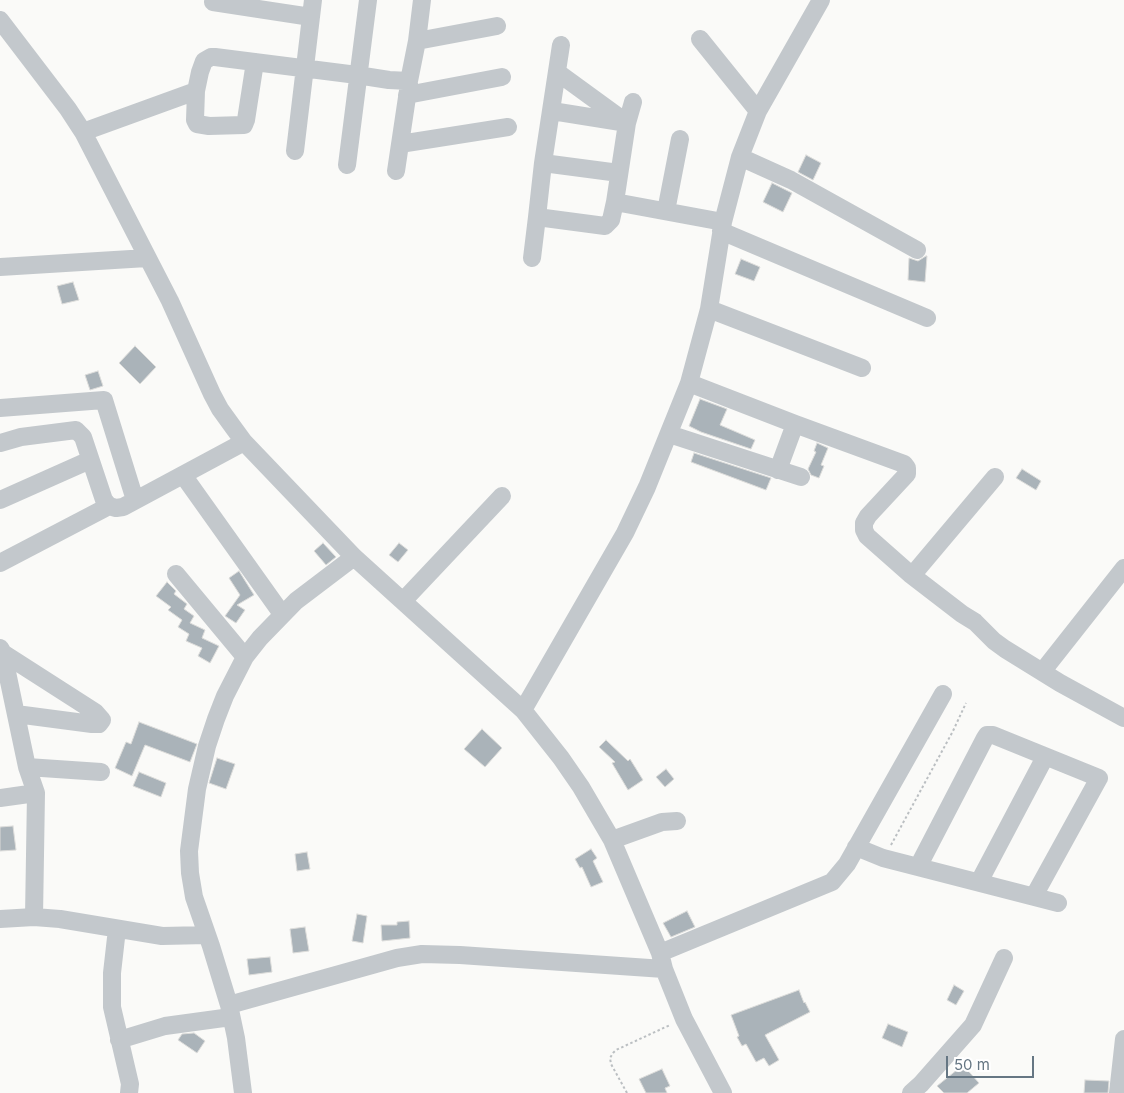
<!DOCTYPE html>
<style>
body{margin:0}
#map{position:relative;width:1124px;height:1093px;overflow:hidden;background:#fafaf8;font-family:Inter,sans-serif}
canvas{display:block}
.scale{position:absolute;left:946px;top:1056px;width:88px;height:22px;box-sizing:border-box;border:2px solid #657683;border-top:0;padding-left:6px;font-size:15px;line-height:18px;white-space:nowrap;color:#657683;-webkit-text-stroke:4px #fff;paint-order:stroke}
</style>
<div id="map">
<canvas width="1124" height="1093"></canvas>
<div class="scale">50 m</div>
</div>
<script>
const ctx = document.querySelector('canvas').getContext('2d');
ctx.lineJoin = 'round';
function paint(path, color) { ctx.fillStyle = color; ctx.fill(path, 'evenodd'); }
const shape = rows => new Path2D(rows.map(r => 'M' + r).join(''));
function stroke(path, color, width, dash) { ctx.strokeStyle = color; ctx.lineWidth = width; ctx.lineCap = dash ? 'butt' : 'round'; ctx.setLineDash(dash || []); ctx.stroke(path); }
const building = shape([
 [806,155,821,163,813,180,798,172,806,155],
 [772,183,792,193,783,212,763,202,772,183],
 [926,256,927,256,925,282,908,280,909,258,918,261,926,256],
 [741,259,760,267,754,281,735,274,741,259],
 [73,282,79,300,62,304,57,286,73,282],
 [135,346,156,367,140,384,119,363,135,346],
 [98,371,103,386,90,390,85,375,98,371],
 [700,399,727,409,720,425,755,440,751,449,701,432,689,426,700,399],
 [817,443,828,448,821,465,824,466,819,478,811,475,808,469,816,452,814,451,817,443],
 [694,453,771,478,766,490,691,462,694,453],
 [1022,469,1041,481,1036,490,1016,478,1022,469],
 [323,543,336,557,326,565,314,551,323,543],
 [399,543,408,550,398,562,389,555,399,543],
 [239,571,254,595,237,605,245,610,236,623,225,616,240,595,229,578,239,571],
 [167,582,176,591,174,594,187,604,184,609,194,616,190,623,205,630,202,638,219,646,210,663,198,656,202,648,186,641,189,634,178,627,182,620,168,610,171,607,156,596,167,582],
 [139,722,197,744,190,762,145,745,132,776,115,768,126,742,131,744,139,722],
 [482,729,502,748,485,767,464,749,482,729],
 [606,740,628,761,630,759,643,780,628,790,612,763,615,762,599,747,606,740],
 [217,758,235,764,226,789,209,783,217,758],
 [666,769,674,779,665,787,656,777,666,769],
 [139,772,166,783,161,797,133,786,139,772],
 [13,826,16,850,0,851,0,827,13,826],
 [591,849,597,858,593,861,603,882,591,887,582,867,580,868,575,859,591,849],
 [307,852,310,869,297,871,295,854,307,852],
 [687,911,695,927,671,937,663,923,687,911],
 [357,914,367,916,363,943,352,941,357,914],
 [409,921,410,938,382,941,381,925,397,925,397,922,409,921],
 [305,927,309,951,293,953,290,929,305,927],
 [270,957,272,972,249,975,247,959,270,957],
 [954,985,964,991,956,1005,947,1000,954,985],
 [799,990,804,1003,805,1002,810,1012,765,1035,779,1060,769,1066,764,1058,756,1062,746,1044,742,1046,737,1037,739,1036,731,1015,799,990],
 [888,1024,908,1032,902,1047,882,1038,888,1024],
 [194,1033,205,1041,197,1053,178,1040,182,1034,194,1033],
 [963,1065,979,1083,967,1093,944,1093,937,1086,963,1065],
 [662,1069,670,1086,665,1088,667,1093,646,1093,639,1079,662,1069],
 [1085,1080,1109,1081,1108,1093,1084,1093,1085,1080]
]);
paint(building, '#aab3b9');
stroke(building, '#dcdcda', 1);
stroke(shape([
 [891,845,953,731,966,703],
 [627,1093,611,1064,610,1058,613,1053,616,1050,670,1025]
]), '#bbbfc2', 2, [2.5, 2.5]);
stroke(shape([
 [213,2,311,17],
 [0,20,68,109,83,132,170,301,212,394,220,409,233,427,244,442,354,557,523,710,561,758,581,787,612,840,660,953,664,969,684,1019,723,1093],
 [700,39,758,111],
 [417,41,497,26],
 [255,62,246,120,244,125,209,126,197,124,195,120,196,91,200,72,204,61,211,57,215,57,357,75,389,80,409,81,417,41,422,0],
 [557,72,627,123,615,202,723,222],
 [407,95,502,77],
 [552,111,627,123,633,102],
 [83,132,196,91],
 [400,144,508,127],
 [295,151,313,0],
 [740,157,791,180,917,250],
 [543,163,561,45],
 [347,165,368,0],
 [396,171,409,84],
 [615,202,611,220,605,226,537,217,543,163,619,173],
 [666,211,680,139],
 [721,231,927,318],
 [532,258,537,217],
 [0,267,147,258],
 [709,309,862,368],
 [689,383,795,424,904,464,907,468,907,474,868,516,864,523,864,530,867,536,910,574,962,614,975,622,994,641,1005,649,1060,683,1124,718],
 [0,408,104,400,135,500],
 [669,434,801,477],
 [0,443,21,437,76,430,83,437,104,500,109,506,116,508,123,507,244,442],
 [778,470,795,424],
 [183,475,282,614],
 [0,500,90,460],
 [0,563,109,506],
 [176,574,245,657],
 [910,574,915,572,995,477],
 [403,601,502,496],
 [0,648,3,653,95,712,102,720,99,724,92,724,16,714],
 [3,653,27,767,36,793,34,917],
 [1042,672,1124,568],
 [523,710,625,533,647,487,689,383,709,309,723,222,740,157,758,111,821,0],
 [27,767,101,772],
 [0,798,36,793],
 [612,840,662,822,677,821],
 [856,847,883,858,1058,903],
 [918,867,985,738,987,735,993,735,1099,778,1034,896],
 [979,882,1045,757],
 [0,919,34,917,60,919,162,936,207,935],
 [117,929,112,973,112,1007,130,1084,129,1093],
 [660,953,832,882,847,864,943,694],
 [229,1005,397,958,422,954,460,955,664,969],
 [119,1040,165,1026,231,1017],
 [243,1093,236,1038,229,1005,211,946,194,897,190,873,189,851,197,789,207,746,216,719,225,696,245,657,260,638,296,601,354,557],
 [911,1093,921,1084,973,1025,1004,958],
 [1118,1093,1124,1039]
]), '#c3c8cc', 18);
</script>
